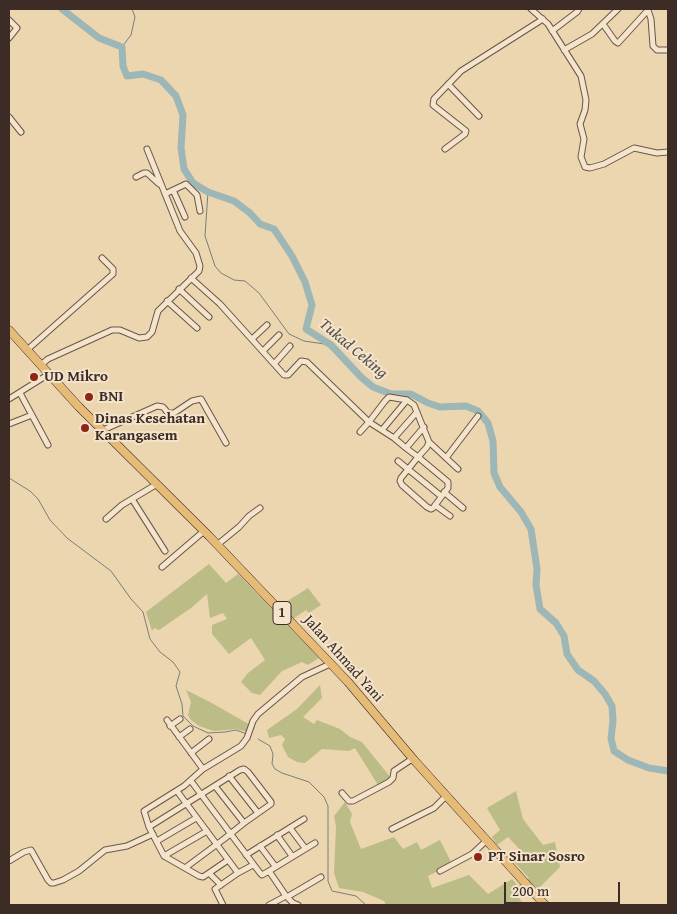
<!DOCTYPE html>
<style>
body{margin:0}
#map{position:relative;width:677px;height:914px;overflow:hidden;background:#ecd6af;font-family:"Gentium Book Plus",serif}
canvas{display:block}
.frame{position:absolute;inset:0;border:10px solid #3d2c26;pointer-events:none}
.scale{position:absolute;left:504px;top:882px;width:116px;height:22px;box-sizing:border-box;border:2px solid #3d2c26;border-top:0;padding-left:6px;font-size:15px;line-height:18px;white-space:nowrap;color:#3d2c26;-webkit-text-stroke:4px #f3e4cb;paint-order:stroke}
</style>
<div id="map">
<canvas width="677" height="914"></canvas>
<div class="frame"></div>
<div class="scale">200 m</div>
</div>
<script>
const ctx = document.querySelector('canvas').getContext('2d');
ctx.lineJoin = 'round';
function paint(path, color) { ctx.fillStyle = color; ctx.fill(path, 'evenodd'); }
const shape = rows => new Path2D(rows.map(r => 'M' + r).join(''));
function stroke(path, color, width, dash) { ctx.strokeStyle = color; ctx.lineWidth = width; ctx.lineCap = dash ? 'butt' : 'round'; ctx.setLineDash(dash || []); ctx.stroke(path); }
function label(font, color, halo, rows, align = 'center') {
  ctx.font = font + ' "Gentium Book Plus",serif'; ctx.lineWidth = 4; ctx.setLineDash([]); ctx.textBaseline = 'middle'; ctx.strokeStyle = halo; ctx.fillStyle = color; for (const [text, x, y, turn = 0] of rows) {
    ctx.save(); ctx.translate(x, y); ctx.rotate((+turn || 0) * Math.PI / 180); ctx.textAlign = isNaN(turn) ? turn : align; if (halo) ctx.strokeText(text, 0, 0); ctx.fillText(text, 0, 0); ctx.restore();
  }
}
paint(shape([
 [209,564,226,583,238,574,319,658,308,665,302,662,282,671,260,695,252,693,241,682,248,673,265,660,251,638,229,654,212,634,212,625,227,619,223,613,210,618,207,594,191,608,159,630,154,628,152,631,146,612],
 [308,588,321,605,309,613,306,610,290,621,278,607],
 [320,685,322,698,303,717,314,724,317,720,340,729,350,737,362,742,391,778,378,785,355,748,349,751,322,749,305,763,297,762,288,757,282,745,285,739,281,735,269,738,267,730,297,709],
 [186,690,210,702,252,726,248,732,236,729,214,731,199,726,191,720,188,715,191,702],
 [516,791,523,819,543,845,555,842,560,867,538,889,519,898,524,905,386,905,384,901,363,892,339,888,334,873,336,827,334,816,345,802,352,814,350,822,361,849,394,837,403,849,417,842,421,850,440,840,452,864,428,876,432,888,469,875,488,894,512,879,518,886,529,878,513,861,524,854,508,837,497,845,492,837,500,830,487,808]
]), '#bcbc87');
stroke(shape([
 [122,47,131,35,135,17,132,9],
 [208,192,205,236,215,266,221,273,234,280,245,281,259,293,289,334,304,341,331,345],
 [9,478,30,491,38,499,50,520,67,538,111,571,131,599,143,612,150,639,160,652,173,662,180,672,176,686,182,704,183,716,193,726,208,733,225,732,236,730,247,734],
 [258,739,270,746,273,754,272,764,275,769,282,773,309,782,324,797,328,806,328,881,332,891,356,896,366,905]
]), '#777f7c', 1);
stroke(shape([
 [62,9,99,38,122,47,123,66,127,76,143,74,161,80,176,96,183,115,181,148,184,169,193,183,208,192,234,201,250,213,260,224,274,229,292,256,305,282,312,305,306,329,331,345,361,377,373,387,391,394,411,394,428,403,440,407,466,406,478,411,488,423,493,441,494,473,500,487,521,512,531,529,537,569,536,585,540,609,556,623,564,636,567,654,578,670,594,681,605,694,612,706,613,721,611,738,614,751,628,760,649,768,668,771]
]), '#9db6b6', 7);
const minor = shape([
 [531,9,548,24,581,76,586,100,585,110,580,124,584,139,581,157,585,167,590,168,604,164,634,148,657,153,668,152],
 [9,20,17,28,9,38],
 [603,24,615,41,618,43,648,10,651,19,653,46,657,50,668,50],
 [552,31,577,12,579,9],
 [564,50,592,34,618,9],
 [448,84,479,116],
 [9,117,21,132],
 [445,149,465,134,466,131,433,105,434,99,461,71,543,19],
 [136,177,144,173,147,173,159,184],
 [173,190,185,217],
 [165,194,186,184,197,195,200,211],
 [191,278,220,304,284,375,288,375,301,361,307,362,366,419,369,422,394,438,406,448,418,457,448,482,448,488,433,508,431,509,427,507,402,485,400,481,401,478,418,457,427,447,429,442,414,405,407,400,389,397,385,401,369,422,360,432],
 [179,289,209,317],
 [167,301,197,328],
 [252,339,267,325],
 [27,350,113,274,113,269,102,258],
 [263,351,279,335],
 [42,364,48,359,112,330,120,330,139,338,147,337,152,332,158,311,199,271,200,266,196,253,180,231,147,149],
 [274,364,290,346],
 [20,393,48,445],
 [9,399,49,374],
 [9,424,32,415],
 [103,430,157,406,163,407,168,413,174,413,192,401,201,399,226,443],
 [382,430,407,400],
 [394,438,417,412],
 [429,442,458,469],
 [406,448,424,427],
 [446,458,478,416],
 [398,461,441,496],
 [444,492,463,508],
 [132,499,165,551],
 [435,505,450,516],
 [106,519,122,505,157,484],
 [217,545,239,527,249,516,260,508],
 [162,567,204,531],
 [167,720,203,769],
 [170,726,180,719],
 [179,737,190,729],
 [191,753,209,739],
 [229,776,258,813],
 [191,781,260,873,262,875,269,871,286,896,293,903,298,905],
 [215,786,244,823],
 [177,791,238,873,253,865],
 [342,793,349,801,353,801,389,782,393,778,394,771,412,759],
 [149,827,240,770,244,769,248,772,271,802,271,804,244,823,224,839,185,868],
 [290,828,305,848],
 [392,829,434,808,446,796],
 [277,835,292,856],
 [157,841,196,818],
 [260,846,275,866],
 [246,855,304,819],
 [164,856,207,831],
 [9,861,24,852,31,850,48,880,51,883,54,883,63,880,79,871,105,850,127,846,153,834],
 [269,871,315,843],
 [440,871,472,854,486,841],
 [209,873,228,860],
 [221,885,209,873,203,877,199,876,164,856,149,827,144,811,184,786,203,769,241,746,247,738,253,721,258,714,302,677,330,664],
 [287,897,321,877],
 [223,905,215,889,238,873],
 [269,905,286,896]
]);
const highway = shape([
 [9,330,79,407,209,536,348,682,414,760,545,905]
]);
stroke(minor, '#695648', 7);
stroke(highway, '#3d2c26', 9);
stroke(minor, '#f3e4cb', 5);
stroke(highway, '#e6bb78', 8);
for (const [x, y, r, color] of [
 [34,377,5,"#8f2418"],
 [89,397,5,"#8f2418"],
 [85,428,5,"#8f2418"],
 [478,857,5,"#8f2418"]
]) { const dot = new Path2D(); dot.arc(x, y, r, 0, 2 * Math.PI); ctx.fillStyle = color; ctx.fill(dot); stroke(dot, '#f3e4cb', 2); }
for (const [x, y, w] of [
 [282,613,18]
]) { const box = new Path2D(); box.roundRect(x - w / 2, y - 11.5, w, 23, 4); ctx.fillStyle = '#f3e4cb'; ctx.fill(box); stroke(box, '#3d2c26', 1); }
label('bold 14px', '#3d2c26', null, [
 ["1",282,613]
]);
label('bold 15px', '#3d2c26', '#f3e4cb', [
 ["UD Mikro",44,377],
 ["BNI",99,397],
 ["Dinas Kesehatan",95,419],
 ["Karangasem",95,436],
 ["PT Sinar Sosro",488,857]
], 'left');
label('15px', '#3d2c26', '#f3e4cb', [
 ["Jalan Ahmad Yani",343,659,48]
]);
label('italic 16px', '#554e4a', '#f3e4cb', [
 ["Tukad Ceking",353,349,40]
]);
</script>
